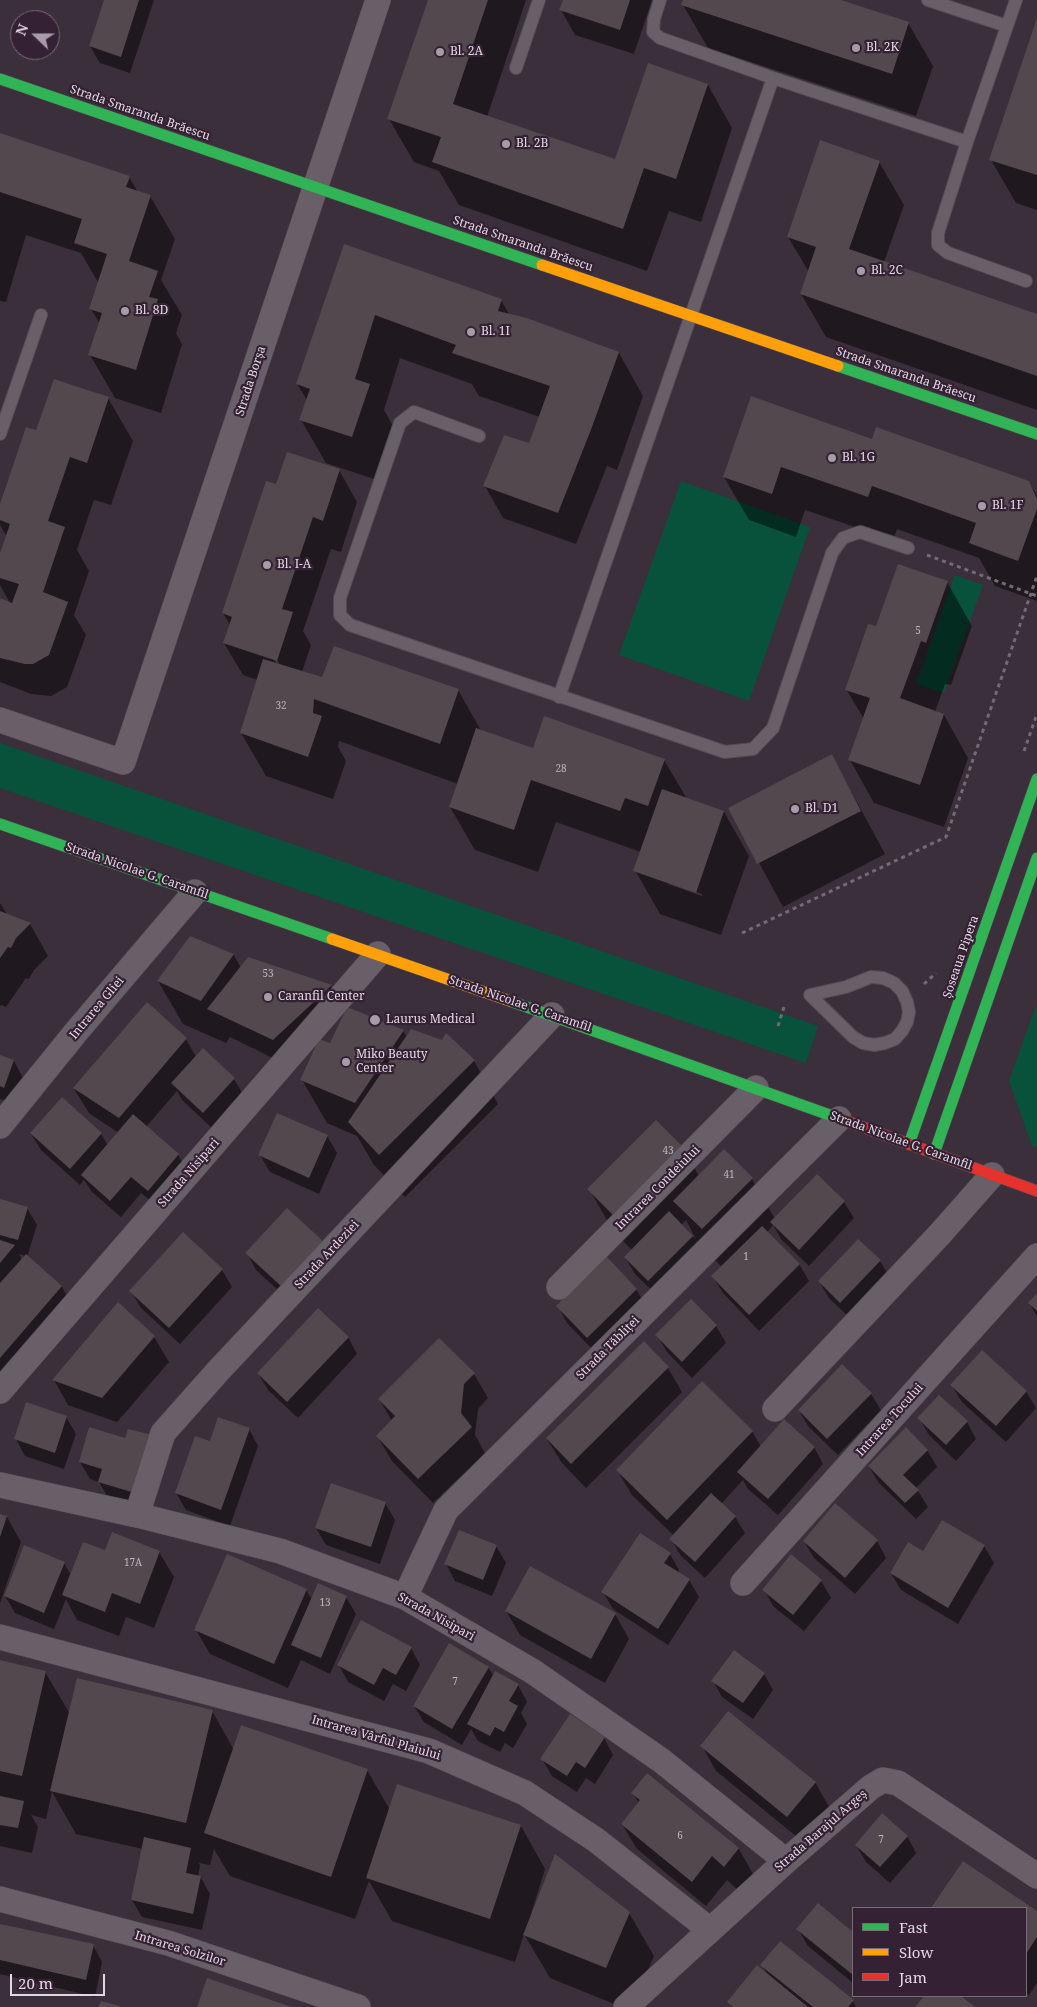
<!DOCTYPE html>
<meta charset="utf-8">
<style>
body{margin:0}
#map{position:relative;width:1037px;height:2007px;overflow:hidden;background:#3a2f3a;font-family:"Noto Serif",serif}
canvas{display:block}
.legend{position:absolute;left:852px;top:1907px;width:175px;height:90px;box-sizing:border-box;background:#342134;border:1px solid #7a6a7a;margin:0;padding:6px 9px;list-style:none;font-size:15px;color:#e3d7e3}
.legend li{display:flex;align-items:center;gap:10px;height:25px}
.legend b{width:25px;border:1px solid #7a6a7a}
.north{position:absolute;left:10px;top:10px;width:50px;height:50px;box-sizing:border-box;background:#342134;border:1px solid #7a6a7a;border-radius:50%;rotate:292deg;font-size:14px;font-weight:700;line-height:20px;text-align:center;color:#e3d7e3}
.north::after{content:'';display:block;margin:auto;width:18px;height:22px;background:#a89ca8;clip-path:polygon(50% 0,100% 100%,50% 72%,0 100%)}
.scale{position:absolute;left:10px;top:1974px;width:95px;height:22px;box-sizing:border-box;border:2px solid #e3d7e3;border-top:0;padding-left:6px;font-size:15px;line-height:18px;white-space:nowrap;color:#e3d7e3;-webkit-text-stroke:4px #342134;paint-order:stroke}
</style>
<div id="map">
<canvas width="1037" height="2007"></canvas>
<ul class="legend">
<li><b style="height:6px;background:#30b455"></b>Fast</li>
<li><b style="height:6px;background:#ff9f0a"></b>Slow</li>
<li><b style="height:6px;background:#e5322d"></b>Jam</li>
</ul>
<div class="north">N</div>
<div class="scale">20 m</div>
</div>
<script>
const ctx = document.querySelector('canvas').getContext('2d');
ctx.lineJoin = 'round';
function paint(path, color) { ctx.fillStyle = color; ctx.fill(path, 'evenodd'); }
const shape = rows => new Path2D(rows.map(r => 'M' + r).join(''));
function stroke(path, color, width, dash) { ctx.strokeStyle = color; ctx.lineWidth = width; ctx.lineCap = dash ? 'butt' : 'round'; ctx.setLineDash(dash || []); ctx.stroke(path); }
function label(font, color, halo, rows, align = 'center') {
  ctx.font = font + ' "Noto Serif",serif'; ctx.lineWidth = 4.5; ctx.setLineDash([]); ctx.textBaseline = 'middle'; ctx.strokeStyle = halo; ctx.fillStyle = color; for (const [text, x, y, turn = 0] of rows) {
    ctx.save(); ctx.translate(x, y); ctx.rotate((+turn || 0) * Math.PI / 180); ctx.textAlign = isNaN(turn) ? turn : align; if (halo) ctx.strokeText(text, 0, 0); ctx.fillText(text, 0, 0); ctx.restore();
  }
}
paint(shape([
 [681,481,810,527,749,701,619,655],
 [955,575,983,585,944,693,916,684],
 [0,743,818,1026,806,1063,0,788],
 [1037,1003,1037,1147,1032,1146,1009,1081]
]), '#08523c');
paint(shape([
 [106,0,154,0,130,73,100,63,90,46],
 [429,0,526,0,487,117,616,160,708,85,732,128,701,222,669,211,647,271,459,205,439,171,414,162,389,119],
 [564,0,652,0,634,54,575,35,561,10],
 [684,0,837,0,908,23,933,66,916,116,708,48,683,5],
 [1037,21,1037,210,1016,203,991,160],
 [0,134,129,177,138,192,150,196,175,239,161,280,182,315,176,333,182,344,161,413,115,398,90,355,100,324,91,309,99,284,81,253,26,235,6,302,0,301],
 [879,162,904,205,884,262,1037,315,1037,410,826,337,801,294,809,272,788,237],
 [344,246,501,300,510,316,619,353,643,396,617,470,607,466,576,544,503,518,485,486,530,444,540,417,479,396,472,384,400,358,384,410,394,428,377,480,326,463,301,420,307,400,297,384],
 [108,398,133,441,111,505,94,500,77,550,89,571,74,615,86,635,67,687,51,696,31,694,0,682,0,599,10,603,0,585,0,557,7,537,0,525,0,508,37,432],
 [872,441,1029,482,1037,496,1037,601,995,586,979,558,897,529,893,540,805,510,796,537,749,520,724,477],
 [339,470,357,502,341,552,331,549,303,631,311,645,302,672,323,678,458,690,482,732,534,750,664,760,687,799,724,812,749,856,721,935,660,914,635,870,641,852,556,822,538,872,475,850,450,807,458,784,339,741,338,747,346,761,333,799,266,776,241,733,258,680,243,675,224,643,230,625,223,613,277,486],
 [275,655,280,665,277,665,272,656],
 [668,882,702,894,702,896,668,884],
 [947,582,972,626,951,685,945,684,935,712,944,715,968,758,944,827,874,803,850,760,864,719,846,689,877,628],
 [832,756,885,854,783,907,730,809],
 [0,903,8,916,30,924,48,956,34,970,29,979,26,978,6,1007,1,1005,0,1006],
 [191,937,234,955,241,968,248,958,331,986,345,1010,287,1065,230,1037,226,1043,183,1024,158,981],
 [403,1031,407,1037,474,1061,498,1104,405,1197,374,1165,357,1136,327,1123,302,1080,331,1045],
 [186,1039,196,1057,203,1050,234,1079,244,1096,213,1129,182,1100,177,1091,146,1127,178,1155,188,1171,158,1207,141,1193,121,1217,92,1192,84,1180,80,1185,41,1150,31,1134,101,1134,108,1146,119,1133,89,1113,74,1089],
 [0,1057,14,1061,23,1078,14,1104,0,1099],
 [327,1136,337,1153,319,1194,270,1172,260,1155],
 [686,1152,699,1176,752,1179,775,1219,817,1175,844,1202,854,1218,809,1266,781,1239,773,1225,767,1232,799,1264,809,1281,759,1331,723,1293,713,1277,722,1267,696,1241,702,1253,659,1297,635,1274,625,1257,632,1250,614,1232,589,1189],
 [686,1220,696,1239,681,1225],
 [0,1200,27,1208,37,1225,27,1257,62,1287,76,1312,0,1393],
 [19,1254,26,1256,22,1260],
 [287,1210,291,1302,256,1270,247,1253],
 [183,1234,222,1270,232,1287,180,1344,141,1308,131,1291],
 [880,1261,890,1278,851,1319,829,1298,819,1281],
 [636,1289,646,1306,597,1354,567,1323,558,1306],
 [1037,1294,1037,1316,1029,1303],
 [691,1301,716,1326,726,1343,692,1378,667,1352,657,1335],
 [118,1304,154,1337,169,1362,117,1422,68,1405,54,1380],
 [348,1337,357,1354,298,1418,268,1390,258,1373],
 [668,1368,682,1392,586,1488,562,1463,547,1439],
 [474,1374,488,1398,478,1409,475,1435,485,1453,433,1503,392,1461,377,1436,392,1421,379,1399],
 [952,1386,1026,1391,1036,1408,1006,1442,962,1402],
 [871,1394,881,1410,838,1455,809,1427,799,1411],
 [66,1417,76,1434,64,1469,25,1456,16,1439],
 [919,1418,967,1422,976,1439,956,1461,929,1435],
 [90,1429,144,1509,109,1499,99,1482,90,1479,80,1462],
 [249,1429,258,1446,230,1526,186,1510,176,1493,211,1442],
 [752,1431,761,1447,814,1447,823,1464,778,1515,748,1489,743,1480,721,1504,735,1517,745,1533,705,1578,681,1556,671,1539,674,1536,632,1495,617,1470],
 [927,1450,937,1467,916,1488,928,1507,916,1519,879,1483,869,1467],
 [385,1503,395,1520,380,1564,326,1545,316,1528],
 [0,1515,7,1517,21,1542,0,1603],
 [804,1541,877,1541,886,1558,855,1594,814,1558],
 [496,1546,506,1563,492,1596,455,1581,446,1564],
 [984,1546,994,1563,958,1624,901,1590,891,1573,924,1553],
 [105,1552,159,1552,174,1577,154,1628,126,1617,119,1636,77,1620,66,1599,54,1629,15,1613,5,1596,64,1563,71,1575],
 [670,1554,679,1570,678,1573,689,1580,699,1597,668,1645,613,1609,603,1592],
 [791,1556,821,1581,831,1598,804,1631,774,1607,764,1590],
 [318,1585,346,1597,356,1614,330,1674,301,1660,288,1688,210,1654,196,1630,306,1590,312,1600],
 [506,1611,615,1614,629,1639,605,1683,520,1635],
 [411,1648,420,1665,406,1691,393,1684,384,1701,348,1682,339,1665],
 [0,1662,45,1672,70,1714,212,1711,234,1750,367,1770,390,1810,521,1826,545,1869,530,1917,629,1913,654,1956,632,2007,622,2007,550,1978,524,1934,515,1962,392,1921,369,1881,355,1919,230,1876,214,1849,210,1865,199,1863,200,1866,198,1877,201,1878,210,1894,202,1930,142,1917,132,1900,143,1849,76,1834,52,1792,46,1819,31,1815,38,1827,32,1853,0,1846],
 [488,1667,494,1677,518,1685,527,1702,521,1713,527,1724,513,1748,505,1743,500,1752,478,1741,471,1729,462,1745,424,1722,414,1706],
 [764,1674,773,1690,753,1719,722,1697,713,1681],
 [604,1738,613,1755,595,1784,586,1778,577,1792,552,1776,542,1759],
 [702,1746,815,1782,829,1807,802,1841,716,1771],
 [647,1774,739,1849,753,1874,739,1891,727,1880,706,1906,637,1849,622,1824,639,1803,633,1793],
 [907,1836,916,1853,890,1883,866,1862,856,1845],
 [964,1863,1037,1913,1037,1983,1029,1995,1026,1993,1026,1908,933,1908],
 [818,1904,853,1933,853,1983,808,1946,798,1929],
 [0,1925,93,1945,102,1962,95,1997,0,1974],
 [762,1965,853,2001,856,2007,732,2007,729,2002,768,1975]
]), '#0007');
paint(shape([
 [104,0,139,0,121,57,89,46],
 [428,0,488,0,453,104,615,159,648,63,708,84,676,179,644,168,623,229,432,162,441,137,387,119],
 [563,0,630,0,620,30,559,10],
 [683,0,841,0,909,22,892,74,681,5],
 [1037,18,1037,175,989,160],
 [0,133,130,176,126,187,151,195,129,261,158,271,149,297,158,299,136,370,88,355,102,313,89,309,107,254,74,243,82,219,0,192],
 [820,140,880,161,849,249,1037,314,1037,376,800,294,816,247,787,237],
 [344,244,502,299,498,311,527,318,619,352,592,427,558,513,483,486,504,435,529,443,550,386,452,353,456,345,375,315,355,379,370,384,352,437,299,420,310,389,296,384],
 [54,379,109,397,87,463,70,457,48,521,65,527,43,592,68,602,49,655,33,664,25,664,0,658,0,598,12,603,19,584,0,578,0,553,10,524,0,520,0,504,26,427,36,430],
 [751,396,872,439,876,427,1029,481,1037,499,1037,509,1018,561,969,543,976,523,872,486,868,497,781,467,772,494,723,477],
 [287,452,340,469,323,521,313,517,282,609,293,612,277,661,223,643,232,617,222,613,266,481,276,484],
 [898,564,948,581,926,643,921,641,900,698,944,714,920,785,848,760,870,698,845,690,868,624,876,626],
 [334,646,459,689,440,744,314,699,313,713,322,716,308,757,240,733,263,659,322,677],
 [544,716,665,759,648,806,625,798,620,811,531,780,514,830,449,807,476,728,533,748],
 [832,754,861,811,757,864,728,808],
 [662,789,724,811,696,893,633,871],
 [0,911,31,923,16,938,11,948,8,947,0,958],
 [190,936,234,954,201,1001,157,981],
 [248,957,332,985,273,1040,207,1009],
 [147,1002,187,1038,119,1118,73,1088],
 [347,1007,404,1030,355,1103,300,1080,319,1039,330,1043],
 [411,1029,442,1040,446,1033,475,1060,379,1155,348,1122],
 [203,1048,235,1078,203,1113,171,1083],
 [0,1055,14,1060,4,1088,0,1086],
 [62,1097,102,1133,70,1169,30,1133],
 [277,1113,328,1135,309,1178,258,1155],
 [133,1114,179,1154,148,1191,131,1177,110,1201,81,1175],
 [656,1120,687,1151,618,1220,587,1189],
 [724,1149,753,1178,702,1229,673,1201],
 [817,1174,845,1201,799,1250,770,1222],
 [0,1199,28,1207,18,1240,0,1235],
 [287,1208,323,1241,281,1286,245,1253],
 [669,1211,693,1236,648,1281,624,1257],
 [762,1226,800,1264,749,1315,711,1276],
 [183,1232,223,1269,169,1328,129,1291],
 [858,1239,881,1260,840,1303,818,1281],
 [0,1240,15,1245,0,1263],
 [26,1254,62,1286,0,1358,0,1283],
 [606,1256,637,1289,587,1338,556,1306],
 [1037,1293,1037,1311,1028,1303],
 [691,1299,717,1325,682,1362,655,1335],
 [118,1302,155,1336,102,1398,52,1380],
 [318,1308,349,1337,287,1402,257,1373],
 [439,1338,475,1373,464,1384,461,1413,472,1427,418,1479,376,1436,395,1416,378,1399],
 [644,1341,669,1367,571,1464,546,1438],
 [982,1350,1027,1391,996,1426,950,1385],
 [842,1364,872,1393,827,1439,798,1410],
 [702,1381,753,1431,667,1520,616,1470],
 [939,1395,968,1421,946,1445,917,1418],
 [26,1402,67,1416,55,1453,14,1439],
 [218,1417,250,1428,221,1510,175,1493,195,1436,210,1441],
 [784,1419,815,1447,768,1499,737,1472],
 [89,1427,125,1438,128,1429,152,1435,135,1493,98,1482,102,1469,79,1462],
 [906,1427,928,1450,903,1475,919,1490,905,1503,868,1466],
 [331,1483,386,1502,371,1547,315,1528],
 [711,1493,736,1516,695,1562,669,1539],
 [835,1503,878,1540,845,1578,803,1541],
 [0,1514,7,1516,0,1537],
 [942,1520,985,1545,948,1608,890,1573,908,1542,923,1551],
 [459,1530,497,1545,483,1580,444,1564],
 [112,1532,160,1551,140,1604,112,1593,105,1612,62,1595,83,1542,105,1550],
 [640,1533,671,1553,664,1563,690,1579,658,1629,601,1592],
 [24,1545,65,1562,44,1613,4,1596],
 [227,1554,307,1589,274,1664,194,1630],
 [791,1554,822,1580,793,1615,762,1590],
 [530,1566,616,1613,591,1659,505,1611],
 [318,1583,347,1596,321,1658,291,1645],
 [361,1620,412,1647,396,1675,383,1668,374,1685,337,1665],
 [449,1643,489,1667,452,1729,413,1706],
 [734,1650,765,1673,743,1703,711,1681],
 [0,1660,46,1671,22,1776,0,1771],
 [495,1671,519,1684,509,1701,518,1706,504,1732,495,1727,490,1736,467,1724],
 [77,1678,213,1710,186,1823,50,1791],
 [728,1711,816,1782,787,1817,700,1746],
 [570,1714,605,1737,585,1768,576,1762,567,1776,540,1759],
 [241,1725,368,1769,331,1877,204,1833],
 [647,1773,739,1848,724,1867,712,1856,692,1882,621,1824,640,1800,631,1793],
 [397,1784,521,1825,490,1919,366,1878],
 [0,1796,24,1801,18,1828,0,1825],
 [882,1813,908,1836,880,1867,855,1845],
 [144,1837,191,1848,186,1873,201,1876,193,1914,131,1900],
 [555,1854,630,1912,606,1968,523,1935],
 [963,1861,1037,1911,1037,1937,1026,1954,1026,1908,931,1908],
 [818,1903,853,1932,853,1975,796,1929],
 [0,1924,94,1944,86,1980,0,1960],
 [780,1941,854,2000,848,2007,813,2007,760,1965],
 [757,1965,808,2007,733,2007,727,2002],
 [207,1978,292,2007,197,2007],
 [924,1996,961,1996,975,2007,915,2007],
 [101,2001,120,2006,120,2007,98,2007]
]), '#53484d');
const lane = shape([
 [660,0,654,19,653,32,660,38,773,78,967,142],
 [928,0,1007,26],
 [1016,0,967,142,938,233,938,245,948,253,1026,281],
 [516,68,539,0],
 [0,434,41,315],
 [479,436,414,412,400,423,340,598,340,615,350,625,725,752,753,749,773,728,832,553,843,538,860,532,908,548],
 [559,697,773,78],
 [871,977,883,978,894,983,902,991,907,1002,909,1012,907,1022,902,1031,895,1039,885,1043,874,1045,863,1043,853,1037,810,995,846,987,871,977]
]);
const street = shape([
 [0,720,123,762,378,0],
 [0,1126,76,1032,195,892],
 [559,1287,756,1088],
 [0,1391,378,954],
 [775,1409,940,1234,992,1175],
 [0,1485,137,1515,280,1551,405,1597,532,1671,662,1761,786,1861],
 [137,1515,163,1433,219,1370,552,1015],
 [743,1583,1037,1256],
 [405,1597,446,1510,839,1119],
 [0,1637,429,1751,525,1793,596,1840,710,1930],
 [0,1899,168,1943,358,2007],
 [626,2007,786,1861,871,1787,883,1780,898,1783,1037,1876]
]);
const fast = shape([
 [0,79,542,265],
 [838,366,1037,434],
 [0,824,332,939],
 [510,1001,838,1118],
 [909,1144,1037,779],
 [934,1154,1037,858]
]);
const slow = shape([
 [542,265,838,366],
 [332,939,510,1001]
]);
const jam = shape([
 [838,1118,1037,1191]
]);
stroke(lane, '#534b53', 14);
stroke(street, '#534b53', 26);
stroke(fast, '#534b53', 12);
stroke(slow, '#534b53', 12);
stroke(jam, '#534b53', 12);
stroke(shape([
 [927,555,1037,596],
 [1024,751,1037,714],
 [742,933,946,837,1037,576],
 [924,984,936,973],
 [778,1026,784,1007]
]), '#726b72', 3, [4, 4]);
stroke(lane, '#685f68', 12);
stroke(street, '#685f68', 25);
stroke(fast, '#30b455', 11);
stroke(slow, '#ff9f0a', 11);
stroke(jam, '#e5322d', 11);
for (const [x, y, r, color] of [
 [856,48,5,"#a89ca8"],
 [440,52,5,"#a89ca8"],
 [506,144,5,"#a89ca8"],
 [861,271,5,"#a89ca8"],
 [125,311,5,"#a89ca8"],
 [471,332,5,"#a89ca8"],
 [832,458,5,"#a89ca8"],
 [982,506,5,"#a89ca8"],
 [267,565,5,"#a89ca8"],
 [795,809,5,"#a89ca8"],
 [268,997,5,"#a89ca8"],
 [375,1020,6,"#a89ca8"],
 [346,1062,5,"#a89ca8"]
]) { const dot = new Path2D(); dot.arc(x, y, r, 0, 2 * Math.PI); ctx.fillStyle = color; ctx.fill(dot); stroke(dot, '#342134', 2); }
label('10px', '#bfb3be', null, [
 ["5",918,631],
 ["32",281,706],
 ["28",561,769],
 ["53",268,974],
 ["43",668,1151],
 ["41",729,1175],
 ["1",746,1257],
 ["17A",133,1563],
 ["13",325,1603],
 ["7",455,1682],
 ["6",680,1836],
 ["7",881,1840]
]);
label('12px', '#e3d7e3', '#342134', [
 ["Bl. 2K",866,48],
 ["Bl. 2A",450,52],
 ["Bl. 2B",516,144],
 ["Bl. 2C",871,271],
 ["Bl. 8D",135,311],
 ["Bl. 1I",481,332],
 ["Bl. 1G",842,458],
 ["Bl. 1F",992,506],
 ["Bl. I-A",277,565],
 ["Bl. D1",805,809],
 ["Caranfil Center",278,997],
 ["Laurus Medical",386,1020],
 ["Miko Beauty",356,1055],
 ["Center",356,1069]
], 'left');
label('12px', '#e3d7e3', '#342134', [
 ["Strada Smaranda Brăescu",140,113,19],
 ["Strada Smaranda Brăescu",523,244,19],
 ["Strada Smaranda Brăescu",906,375,19],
 ["Strada Borșa",251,381,-72],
 ["Strada Nicolae G. Caramfil",137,871,19],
 ["Șoseaua Pipera",961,957,-71],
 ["Strada Nicolae G. Caramfil",520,1004,19],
 ["Intrarea Gliei",97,1008,-50],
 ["Strada Nicolae G. Caramfil",901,1141,20],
 ["Strada Nisipari",189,1173,-49],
 ["Intrarea Condeiului",658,1188,-45],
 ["Strada Ardeziei",327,1255,-47],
 ["Strada Tăbliței",608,1348,-45],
 ["Intrarea Tocului",890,1420,-48],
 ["Strada Nisipari",436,1617,29],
 ["Intrarea Vârful Plaiului",376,1738,16],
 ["Strada Barajul Argeș",821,1831,-41],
 ["Intrarea Solzilor",180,1949,17]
]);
</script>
